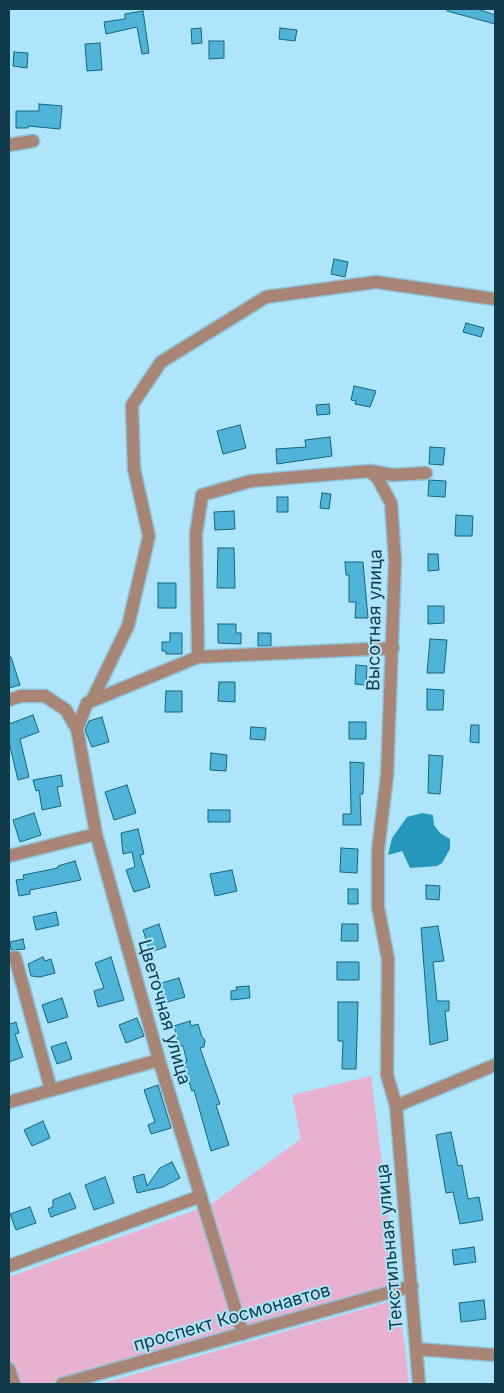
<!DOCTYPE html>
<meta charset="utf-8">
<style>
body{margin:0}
#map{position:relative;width:504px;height:1393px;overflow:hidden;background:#afe5fb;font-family:Inter,sans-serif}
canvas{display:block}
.frame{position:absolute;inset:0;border:10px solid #0f3b4a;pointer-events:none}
</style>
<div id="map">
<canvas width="504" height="1393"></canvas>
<div class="frame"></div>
</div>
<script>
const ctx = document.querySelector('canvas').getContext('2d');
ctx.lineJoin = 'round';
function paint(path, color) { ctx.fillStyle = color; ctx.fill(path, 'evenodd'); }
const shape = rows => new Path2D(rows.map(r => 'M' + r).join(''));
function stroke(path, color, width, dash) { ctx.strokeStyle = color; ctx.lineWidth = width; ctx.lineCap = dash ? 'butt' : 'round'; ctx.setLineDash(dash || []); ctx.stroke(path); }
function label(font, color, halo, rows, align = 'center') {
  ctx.font = font + ' Inter,sans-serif'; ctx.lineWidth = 4; ctx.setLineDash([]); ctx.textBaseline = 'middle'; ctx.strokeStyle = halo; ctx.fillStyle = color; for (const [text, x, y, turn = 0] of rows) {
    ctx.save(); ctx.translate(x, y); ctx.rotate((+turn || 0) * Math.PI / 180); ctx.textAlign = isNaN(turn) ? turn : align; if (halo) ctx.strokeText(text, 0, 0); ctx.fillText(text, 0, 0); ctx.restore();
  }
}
paint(shape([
 [371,1076,397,1285,49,1384,9,1384,9,1277,210,1205,301,1139,292,1095],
 [399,1299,409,1384,100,1384]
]), '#e7b1cf');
paint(shape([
 [422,813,433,815,434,825,440,833,450,839,450,849,442,863,437,866,410,868,402,851,388,855,392,838,407,817]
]), '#2597bb');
const building = shape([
 [447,9,478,9,495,15,495,24,447,11,447,9],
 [143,11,149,53,142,54,137,27,106,34,104,22,125,19,125,14,143,11],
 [201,28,202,43,192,44,191,29,201,28],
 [280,28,297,30,295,41,279,39,280,28],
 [209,41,224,41,224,58,209,59,209,41],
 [100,43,102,70,87,71,85,44,100,43],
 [14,52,28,53,27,68,13,66,14,52],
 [39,104,62,106,60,129,28,126,28,128,16,128,16,111,39,111,39,104],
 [334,259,348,262,345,277,331,274,334,259],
 [466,323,484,328,481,337,463,332,466,323],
 [354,386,376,391,370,407,355,404,356,401,351,400,354,386],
 [329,404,330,414,317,415,316,405,329,404],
 [240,425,246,448,223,454,217,431,240,425],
 [330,437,332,456,277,464,276,449,306,447,305,440,330,437],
 [430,447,445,448,443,465,429,464,430,447],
 [429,480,446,481,445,497,428,496,429,480],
 [322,493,331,494,329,509,320,508,322,493],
 [277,497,288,497,288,512,277,512,277,497],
 [234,511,235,529,215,530,214,512,234,511],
 [456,515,473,516,472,536,455,536,456,515],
 [218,548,234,548,235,588,217,588,218,548],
 [428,554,438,554,439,570,428,571,428,554],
 [345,562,363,562,368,618,355,618,356,602,349,602,349,575,346,575,345,562],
 [158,583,176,583,176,608,158,608,158,583],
 [428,606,444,606,444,623,428,624,428,606],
 [218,624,236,624,236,633,241,633,241,644,218,643,218,624],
 [170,633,182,633,182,654,166,654,166,651,162,651,162,642,170,642,170,633],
 [258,633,271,633,271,646,258,646,258,633],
 [430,639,447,640,444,673,427,673,430,639],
 [9,657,11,657,20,685,9,688,9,657],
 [356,665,367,666,366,685,355,684,356,665],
 [219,682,235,682,235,702,218,701,219,682],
 [427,689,444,690,443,710,427,710,427,689],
 [166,691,182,691,182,712,165,712,166,691],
 [33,715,39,732,20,739,29,777,18,780,9,742,9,724,33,715],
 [102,717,109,742,92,747,85,730,89,721,102,717],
 [349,722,366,722,366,739,349,739,349,722],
 [471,725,479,725,479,743,470,742,471,725],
 [251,727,266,728,265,740,250,739,251,727],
 [211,753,227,755,226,771,210,770,211,753],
 [429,755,443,756,440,794,428,793,429,755],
 [350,762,364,763,363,794,360,794,361,825,343,825,343,814,351,814,350,762],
 [61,775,63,786,57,787,61,806,42,810,39,790,36,791,33,780,61,775],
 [127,785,136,813,114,820,105,792,127,785],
 [208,810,230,810,230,822,208,822,208,810],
 [34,813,41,835,20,842,13,820,34,813],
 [138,829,144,854,140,855,150,887,134,892,126,870,135,867,132,852,123,854,121,833,138,829],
 [341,848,358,849,357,873,340,872,341,848],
 [75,861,81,880,30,890,30,894,19,896,16,880,24,879,23,875,58,868,58,866,75,861],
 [232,870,237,891,215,896,210,874,232,870],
 [426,885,440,886,439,900,426,899,426,885],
 [348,889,358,889,358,904,348,904,348,889],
 [56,912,59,925,36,930,33,917,56,912],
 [159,924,166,947,150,952,143,930,159,924],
 [342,924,358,924,358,941,341,941,342,924],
 [438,926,444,961,433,962,437,1001,449,1001,449,1011,445,1011,448,1040,430,1045,421,928,438,926],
 [23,939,25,949,11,950,10,942,23,939],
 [43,957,45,961,51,959,55,973,40,977,31,976,28,964,43,957],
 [111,957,124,1000,98,1007,94,991,104,988,95,963,111,957],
 [337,962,359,962,359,980,337,980,337,962],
 [179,978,185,997,164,1003,158,984,179,978],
 [249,986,250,998,231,1000,231,991,237,990,236,987,249,986],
 [62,998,68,1017,48,1023,42,1005,62,998],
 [338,1002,358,1002,356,1069,342,1069,343,1041,338,1041,338,1002],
 [137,1018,144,1036,126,1043,119,1025,137,1018],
 [9,1021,11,1024,16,1022,19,1033,15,1034,23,1057,9,1062,9,1021],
 [190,1021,191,1026,198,1024,202,1037,205,1040,204,1047,200,1048,220,1104,216,1105,229,1145,211,1151,194,1090,192,1091,183,1064,187,1062,183,1046,179,1046,174,1026,190,1021],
 [66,1042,72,1059,57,1064,51,1047,66,1042],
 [158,1085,171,1128,151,1134,148,1125,155,1122,144,1090,158,1085],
 [43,1121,50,1138,32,1146,24,1130,43,1121],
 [451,1132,458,1166,462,1165,468,1199,479,1197,483,1220,460,1224,453,1192,446,1193,436,1135,451,1132],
 [172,1162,180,1178,163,1187,137,1193,133,1177,144,1174,147,1186,160,1168,172,1162],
 [105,1177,114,1203,94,1210,85,1185,105,1177],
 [70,1193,76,1208,51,1217,48,1209,53,1207,53,1200,70,1193],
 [30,1207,36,1223,16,1230,10,1214,30,1207],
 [474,1247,476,1262,454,1265,452,1250,474,1247],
 [484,1300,486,1319,461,1322,459,1303,484,1300]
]);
paint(building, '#50b4d8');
stroke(building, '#116680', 1);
const minor = shape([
 [9,145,33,141],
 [370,471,378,479,391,503,395,561,387,776,378,850,378,907,388,959,387,1075,396,1106,419,1384],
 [198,657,196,534,202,495,251,481,370,471,393,475,426,473],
 [9,700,21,696,45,696,66,710,77,729],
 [92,700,128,626,149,536,134,469,132,405,161,362,266,297,376,282,495,299],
 [9,856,96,834],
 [15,957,51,1090],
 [9,1102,159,1060],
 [396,1106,495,1065],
 [9,1266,201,1196],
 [243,1334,159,1060,96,834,77,729,87,703,198,657,393,648],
 [416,1349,495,1355],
 [9,1369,14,1384],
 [62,1384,412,1286]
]);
stroke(minor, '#8fc3d8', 15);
stroke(minor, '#a98576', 12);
label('18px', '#0f3b4a', '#afe5fb', [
 ["Высотная улица",375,620,-89],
 ["Цветочная улица",164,1012,74],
 ["Текстильная улица",390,1247,-95],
 ["проспект Космонавтов",232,1318,-16]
]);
</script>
